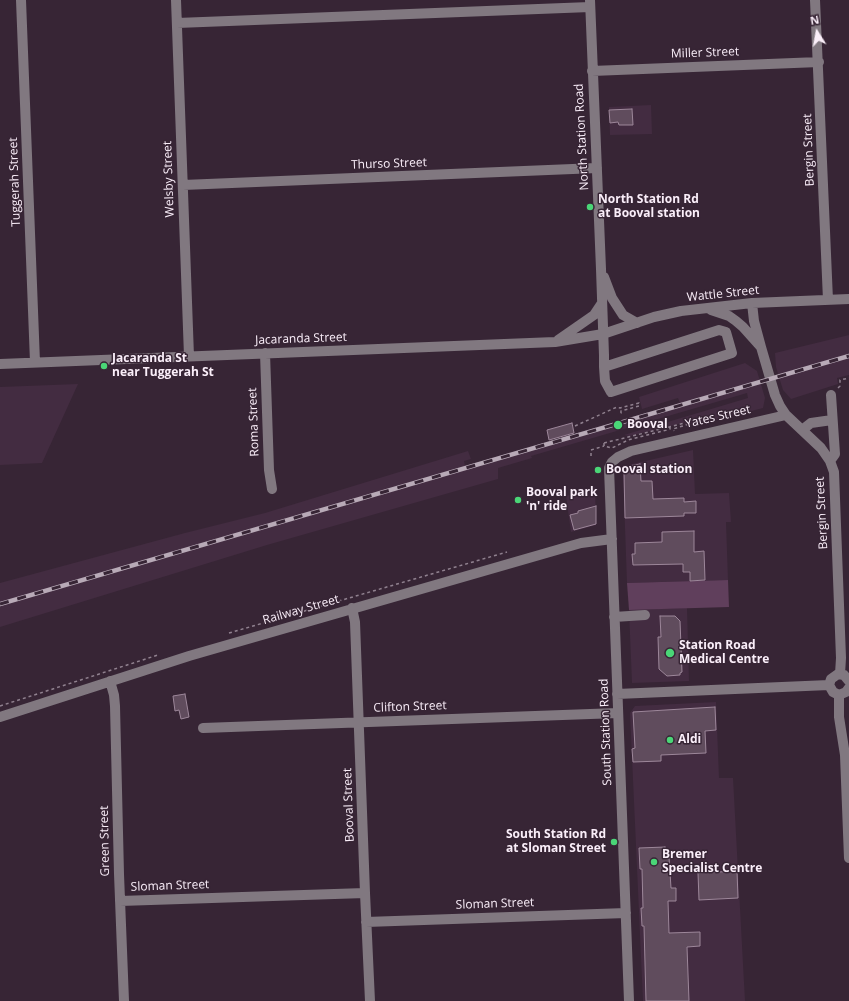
<!DOCTYPE html>
<style>
body{margin:0}
#map{position:relative;width:849px;height:1001px;overflow:hidden;background:#372535;font-family:"Open Sans",sans-serif}
canvas{display:block}
.north{position:absolute;left:797px;top:12px;width:40px;height:40px;-webkit-text-stroke:3px #372535;paint-order:stroke;rotate:349deg;font-size:11px;font-weight:700;line-height:16px;text-align:center;color:#faeef9}
.north::after{content:'';display:block;margin:auto;width:14px;height:18px;background:#faeef9;clip-path:polygon(50% 0,100% 100%,50% 72%,0 100%)}
</style>
<div id="map">
<canvas width="849" height="1001"></canvas>
<div class="north">N</div>
</div>
<script>
const ctx = document.querySelector('canvas').getContext('2d');
ctx.lineJoin = 'round';
function paint(path, color) { ctx.fillStyle = color; ctx.fill(path, 'evenodd'); }
const shape = rows => new Path2D(rows.map(r => 'M' + r).join(''));
function stroke(path, color, width, dash) { ctx.strokeStyle = color; ctx.lineWidth = width; ctx.lineCap = dash ? 'butt' : 'round'; ctx.setLineDash(dash || []); ctx.stroke(path); }
function label(font, color, halo, rows, align = 'center') {
  ctx.font = font + ' "Open Sans",sans-serif'; ctx.lineWidth = 3; ctx.setLineDash([]); ctx.textBaseline = 'middle'; ctx.strokeStyle = halo; ctx.fillStyle = color; for (const [text, x, y, turn = 0] of rows) {
    ctx.save(); ctx.translate(x, y); ctx.rotate((+turn || 0) * Math.PI / 180); ctx.textAlign = isNaN(turn) ? turn : align; if (halo) ctx.strokeText(text, 0, 0); ctx.fillText(text, 0, 0); ctx.restore();
  }
}
paint(shape([
 [651,105,652,134,610,135,609,107],
 [849,335,849,375,837,378,838,384,791,399,783,390,776,367,775,353],
 [745,363,757,371,765,398,763,408,692,426,690,421,630,436,624,435,748,398,747,393,531,456,532,458,498,468,498,479,267,545,0,627,0,583,185,533,265,513,468,451,471,459,464,461,465,466,680,403,678,398,642,409,639,397],
 [78,384,42,463,0,465,0,387],
 [693,450,695,494,729,493,731,522,726,522,728,580,627,583,623,472,628,465],
 [595,487,596,525,571,532,566,496],
 [687,608,689,681,632,683,629,610],
 [716,702,719,778,733,778,745,1001,643,1001,630,713,635,706]
]), '#432c41');
paint(shape([
 [728,580,729,607,629,610,627,583]
]), '#603f5c');
const building = shape([
 [632,109,633,125,619,125,618,122,610,123,609,110,632,109],
 [572,423,574,433,549,440,547,430,572,423],
 [640,464,641,481,652,481,653,499,684,498,684,502,696,501,696,513,684,513,684,516,625,518,624,473,629,466,640,464],
 [596,506,596,524,574,530,570,515,578,513,578,511,596,506],
 [694,531,694,552,704,551,705,580,690,581,690,572,683,572,683,564,633,565,632,554,635,554,635,543,662,542,662,532,694,531],
 [660,616,675,616,680,621,682,672,680,673,680,675,667,676,659,669,658,637,661,637,660,616],
 [185,694,189,717,181,719,179,710,175,711,173,696,185,694],
 [715,707,716,730,705,731,706,753,661,755,661,761,633,762,632,749,635,748,633,712,715,707],
 [665,847,665,857,669,857,671,888,676,888,676,901,668,901,669,933,700,932,700,946,687,947,689,1001,646,1001,644,926,642,926,641,908,643,908,642,869,640,869,639,848,665,847],
 [737,871,738,898,699,900,698,873,737,871]
]);
paint(building, '#604c5d');
stroke(building, '#9d879a', 1);
stroke(shape([
 [838,388,840,386,840,380,849,378],
 [575,426,617,407,620,408,639,403,639,406,621,411,621,413,619,414],
 [604,443,689,422,689,424,673,429,674,431],
 [604,443,604,446,612,448,628,440,670,429,670,427],
 [591,456,591,450,604,446],
 [229,633,507,552],
 [0,706,158,655]
]), '#90818f', 1.5, [3, 3]);
stroke(shape([
 [21,0,35,362],
 [176,0,189,356],
 [590,0,601,269,604,355,604,367,605,381,611,392,732,353,726,332,719,330,604,367],
 [815,0,828,300],
 [177,23,590,7],
 [592,71,819,62],
 [183,185,597,168],
 [604,277,612,298,623,315,637,323],
 [752,303,754,321,761,347,775,395,780,406,786,415,821,448,830,461,834,472,841,658,840,674],
 [711,310,729,316,736,321,743,327,760,346],
 [558,340,594,315,602,303],
 [265,353,269,470,272,489],
 [0,364,555,342,603,334,654,317,681,311,752,303,849,299],
 [802,430,811,423,832,420],
 [830,461,835,454,831,395],
 [352,608,355,622,365,893,370,1001],
 [614,617,645,615],
 [110,681,114,695,115,706,119,874,124,1001],
 [849,681,844,675,838,674,831,679,829,685,833,692,839,695,846,692,849,688],
 [617,694,829,685],
 [839,695,839,717,845,755,849,858],
 [0,717,189,656,581,543,612,539],
 [203,728,618,713],
 [120,901,365,893],
 [366,922,626,913],
 [629,1001,609,468,612,462,618,457,631,451,786,415]
]), '#817880', 10);
const rail = shape([
 [0,604,849,356]
]);
stroke(rail, '#b8aab7', 4.5);
stroke(rail, '#372535', 3, [9]);
for (const [x, y, r, color] of [
 [590,207,4,"#4ad677"],
 [104,366,4,"#4ad677"],
 [618,425,5,"#4ad677"],
 [598,470,4,"#4ad677"],
 [518,500,4,"#4ad677"],
 [670,653,5,"#4ad677"],
 [670,740,4,"#4ad677"],
 [614,842,4,"#4ad677"],
 [654,862,4,"#4ad677"]
]) { const dot = new Path2D(); dot.arc(x, y, r, 0, 2 * Math.PI); ctx.fillStyle = color; ctx.fill(dot); stroke(dot, '#372535', 1.5); }
label('12px', '#faeef9', '#372535', [
 ["Miller Street",705,53,-2],
 ["North Station Road",582,137,-93],
 ["Bergin Street",809,150,-92],
 ["Thurso Street",389,164,-2],
 ["Welsby Street",169,179,-92],
 ["Tuggerah Street",15,182,-92],
 ["Wattle Street",723,294,-6],
 ["Jacaranda Street",301,339,-2],
 ["Yates Street",718,417,-13],
 ["Roma Street",254,422,-92],
 ["Bergin Street",822,513,-93],
 ["Railway Street",301,610,-16],
 ["Clifton Street",410,707,-2],
 ["South Station Road",606,732,-92],
 ["Booval Street",349,805,-92],
 ["Green Street",105,841,-91],
 ["Sloman Street",170,886,-2],
 ["Sloman Street",495,904,-2]
]);
label('bold 12px', '#faeef9', '#372535', [
 ["North Station Rd",598,200],
 ["at Booval station",598,214],
 ["Jacaranda St",112,359],
 ["near Tuggerah St",112,373],
 ["Booval",627,425],
 ["Booval station",606,470],
 ["Booval park",526,493],
 ["'n' ride",526,507],
 ["Station Road",679,646],
 ["Medical Centre",679,660],
 ["Aldi",678,740],
 ["South Station Rd",606,835,"right"],
 ["at Sloman Street",606,849,"right"],
 ["Bremer",662,855],
 ["Specialist Centre",662,869]
], 'left');
</script>
